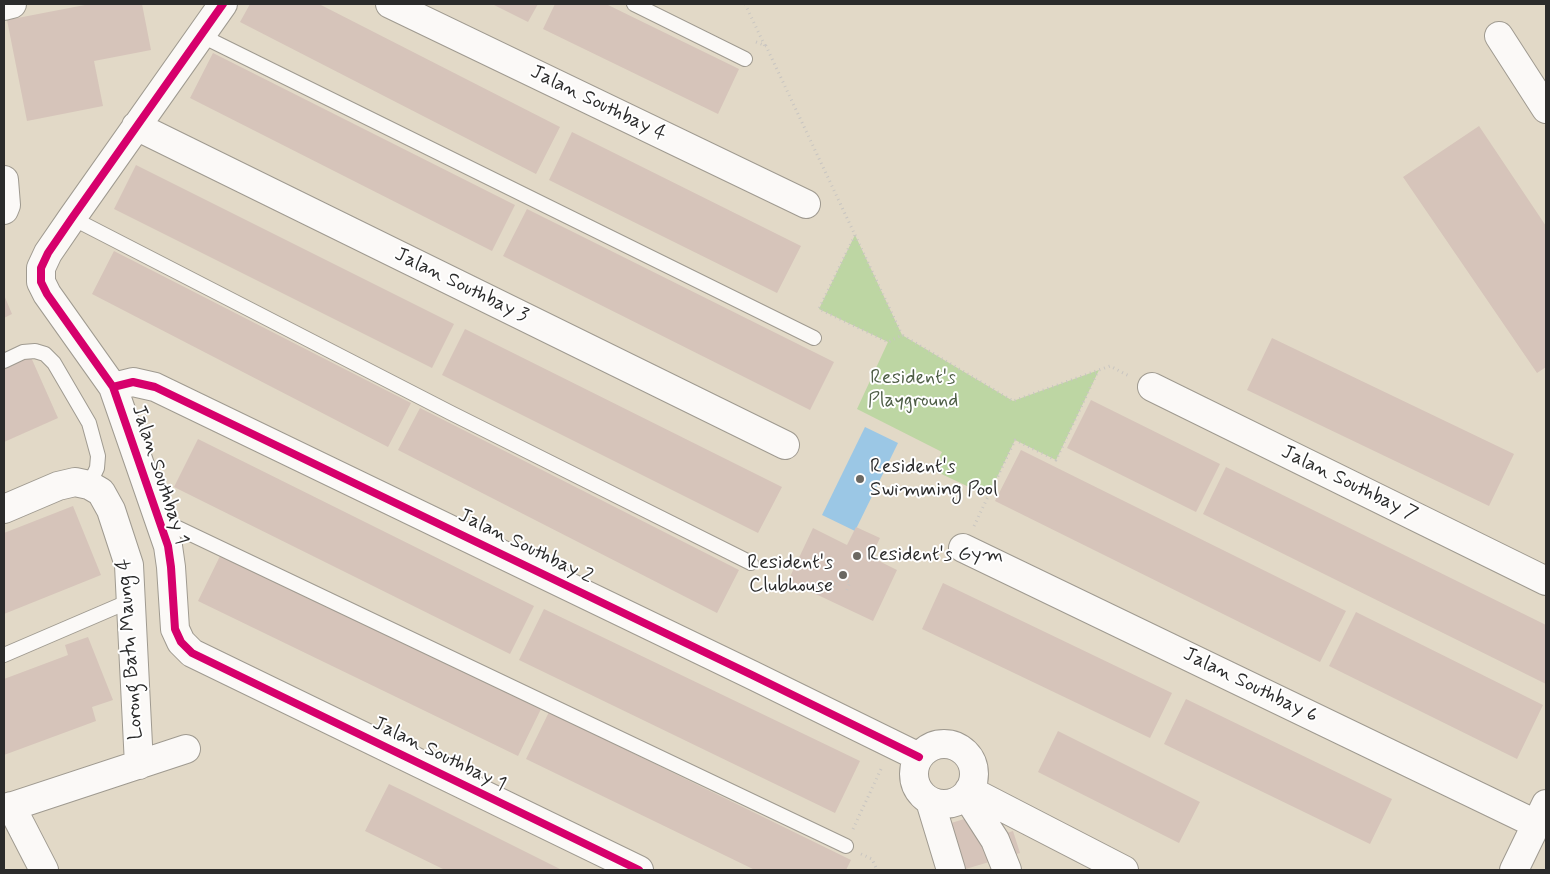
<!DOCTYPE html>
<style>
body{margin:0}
#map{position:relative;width:1550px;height:874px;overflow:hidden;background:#e2d9c7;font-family:Mynerve,sans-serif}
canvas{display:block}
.frame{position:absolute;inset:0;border:5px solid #2b2b2b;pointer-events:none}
</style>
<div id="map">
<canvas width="1550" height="874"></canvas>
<div class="frame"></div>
</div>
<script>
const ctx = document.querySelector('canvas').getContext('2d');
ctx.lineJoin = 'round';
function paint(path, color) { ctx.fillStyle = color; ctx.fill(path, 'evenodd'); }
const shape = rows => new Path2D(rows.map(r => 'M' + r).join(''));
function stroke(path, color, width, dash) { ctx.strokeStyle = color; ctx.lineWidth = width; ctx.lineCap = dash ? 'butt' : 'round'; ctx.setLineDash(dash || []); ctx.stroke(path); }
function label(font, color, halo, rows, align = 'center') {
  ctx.font = font + ' Mynerve,sans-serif'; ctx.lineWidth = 4; ctx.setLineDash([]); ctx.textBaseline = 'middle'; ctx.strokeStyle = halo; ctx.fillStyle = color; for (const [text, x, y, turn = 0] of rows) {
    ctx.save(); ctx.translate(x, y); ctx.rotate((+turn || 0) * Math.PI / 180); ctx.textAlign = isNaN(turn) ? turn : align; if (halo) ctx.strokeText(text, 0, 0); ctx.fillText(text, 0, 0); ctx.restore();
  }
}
paint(shape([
 [855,235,902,335,1013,401,1099,370,1056,460,1015,440,988,496,933,470,942,452,857,409,888,342,819,309]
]), '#bdd6a3');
paint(shape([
 [865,427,898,443,855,531,822,515]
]), '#9bc7e5');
paint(shape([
 [90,4,142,4,151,50,94,61,103,106,27,121,7,20],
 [250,4,319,4,560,127,536,174,240,22],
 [492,4,538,4,528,22],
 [555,4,606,4,739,69,718,114,543,29],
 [213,53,515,205,492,251,190,98],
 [1479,126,1546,226,1546,367,1537,373,1403,177],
 [572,132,801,246,777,293,549,180],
 [136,165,454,324,432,368,114,209],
 [527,209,834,362,810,410,503,256],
 [114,251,411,403,388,447,92,294],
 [4,295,12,314,4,318],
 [465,329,782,487,758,533,442,375],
 [1272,338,1514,454,1489,506,1247,390],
 [30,355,58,418,4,442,4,367],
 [1091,400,1220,464,1196,512,1067,448],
 [420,408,739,570,717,613,398,450],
 [198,439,534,606,510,654,174,487],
 [1021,450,1346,611,1320,662,995,501],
 [1226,467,1546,625,1546,684,1203,514],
 [73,506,101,575,4,614,4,533],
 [856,527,880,538,871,557,897,570,873,621,788,581,813,528,847,545],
 [221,554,541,709,518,756,198,601],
 [943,583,1172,693,1150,738,922,629],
 [544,609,860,761,835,813,519,660],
 [1356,612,1543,705,1517,759,1329,666],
 [88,637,113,700,92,707,96,721,4,755,4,679,68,655,65,645],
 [1186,699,1392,799,1370,844,1164,744],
 [549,712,851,860,846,870,755,870,526,759],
 [1058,731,1200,802,1179,843,1038,772],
 [389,784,412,795,562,870,445,870,365,831],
 [974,816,982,841,1013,831,1020,853,962,870,948,824]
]), '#d6c4ba');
const lane = shape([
 [634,4,745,59],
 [200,35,814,338],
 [72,218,451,413,751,563],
 [4,361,23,352,35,351,45,354,54,363,89,423,98,456,97,468,89,485],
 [159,519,846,846],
 [4,655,132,600]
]);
const street = shape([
 [223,4,72,218,48,253,41,268,41,282,47,294,113,387,168,546,171,567,175,629,181,642,192,653,639,870],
 [390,4,806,204],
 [4,6,12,4],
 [1499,36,1546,109],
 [136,126,785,445],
 [4,180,6,205,4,210],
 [113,387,133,382,155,387,752,675,919,757],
 [1152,387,1546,581],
 [4,509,58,486,75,482,89,485,101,492,111,510,129,565,139,765],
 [963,548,1536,824],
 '914 774a30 30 0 1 1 60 0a30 30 0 1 1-60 0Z',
 [969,790,1124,870],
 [966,795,995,840,1007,870],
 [930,801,951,870],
 [11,806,44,870],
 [4,809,186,749],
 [1514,870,1546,804]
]);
stroke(lane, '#9f9a90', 16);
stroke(street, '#9f9a90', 30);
stroke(shape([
 [745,4,765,46],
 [756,42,766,46,855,235,819,309,888,342,902,335,1013,401,1110,366,1129,376],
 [855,235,902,335],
 [974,526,1015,440,1056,460,1098,371],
 [834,586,839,577,850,582,846,592],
 [853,829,882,767],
 [861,854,872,859,877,870]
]), '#c8c5c1', 3, [1, 4]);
stroke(lane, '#fbf9f7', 14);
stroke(street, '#fbf9f7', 28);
stroke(shape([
 [223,4,72,218,48,253,41,268,41,282,47,294,113,387,168,546,171,567,175,629,181,642,192,653,639,870],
 [113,387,133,382,155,387,752,675,919,757]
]), '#d6006c', 8);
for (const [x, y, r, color] of [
 [860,479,5,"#6b6862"],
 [857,556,5,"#6b6862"],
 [843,575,5,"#6b6862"]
]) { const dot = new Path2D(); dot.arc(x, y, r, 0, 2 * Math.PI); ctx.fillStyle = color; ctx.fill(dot); stroke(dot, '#fff', 2); }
label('20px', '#2b2b2b', '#fff', [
 ["Jalan Southbay 4",598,104,26],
 ["Jalan Southbay 3",461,286,26],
 ["Jalan Southbay 1",159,475,72],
 ["Jalan Southbay 7",1349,484,26],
 ["Jalan Southbay 2",525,547,26],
 ["Lorong Batu Maung 4",131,649,-94],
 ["Jalan Southbay 6",1250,686,26],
 ["Jalan Southbay 1",439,755,26]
]);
label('20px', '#4e5e46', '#fff', [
 ["Resident's",913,379],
 ["Playground",913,402]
]);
label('20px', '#2b2b2b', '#fff', [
 ["Resident's",870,468],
 ["Swimming Pool",870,491],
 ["Resident's Gym",867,556],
 ["Resident's",833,564,"right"],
 ["Clubhouse",833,587,"right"]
], 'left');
</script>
